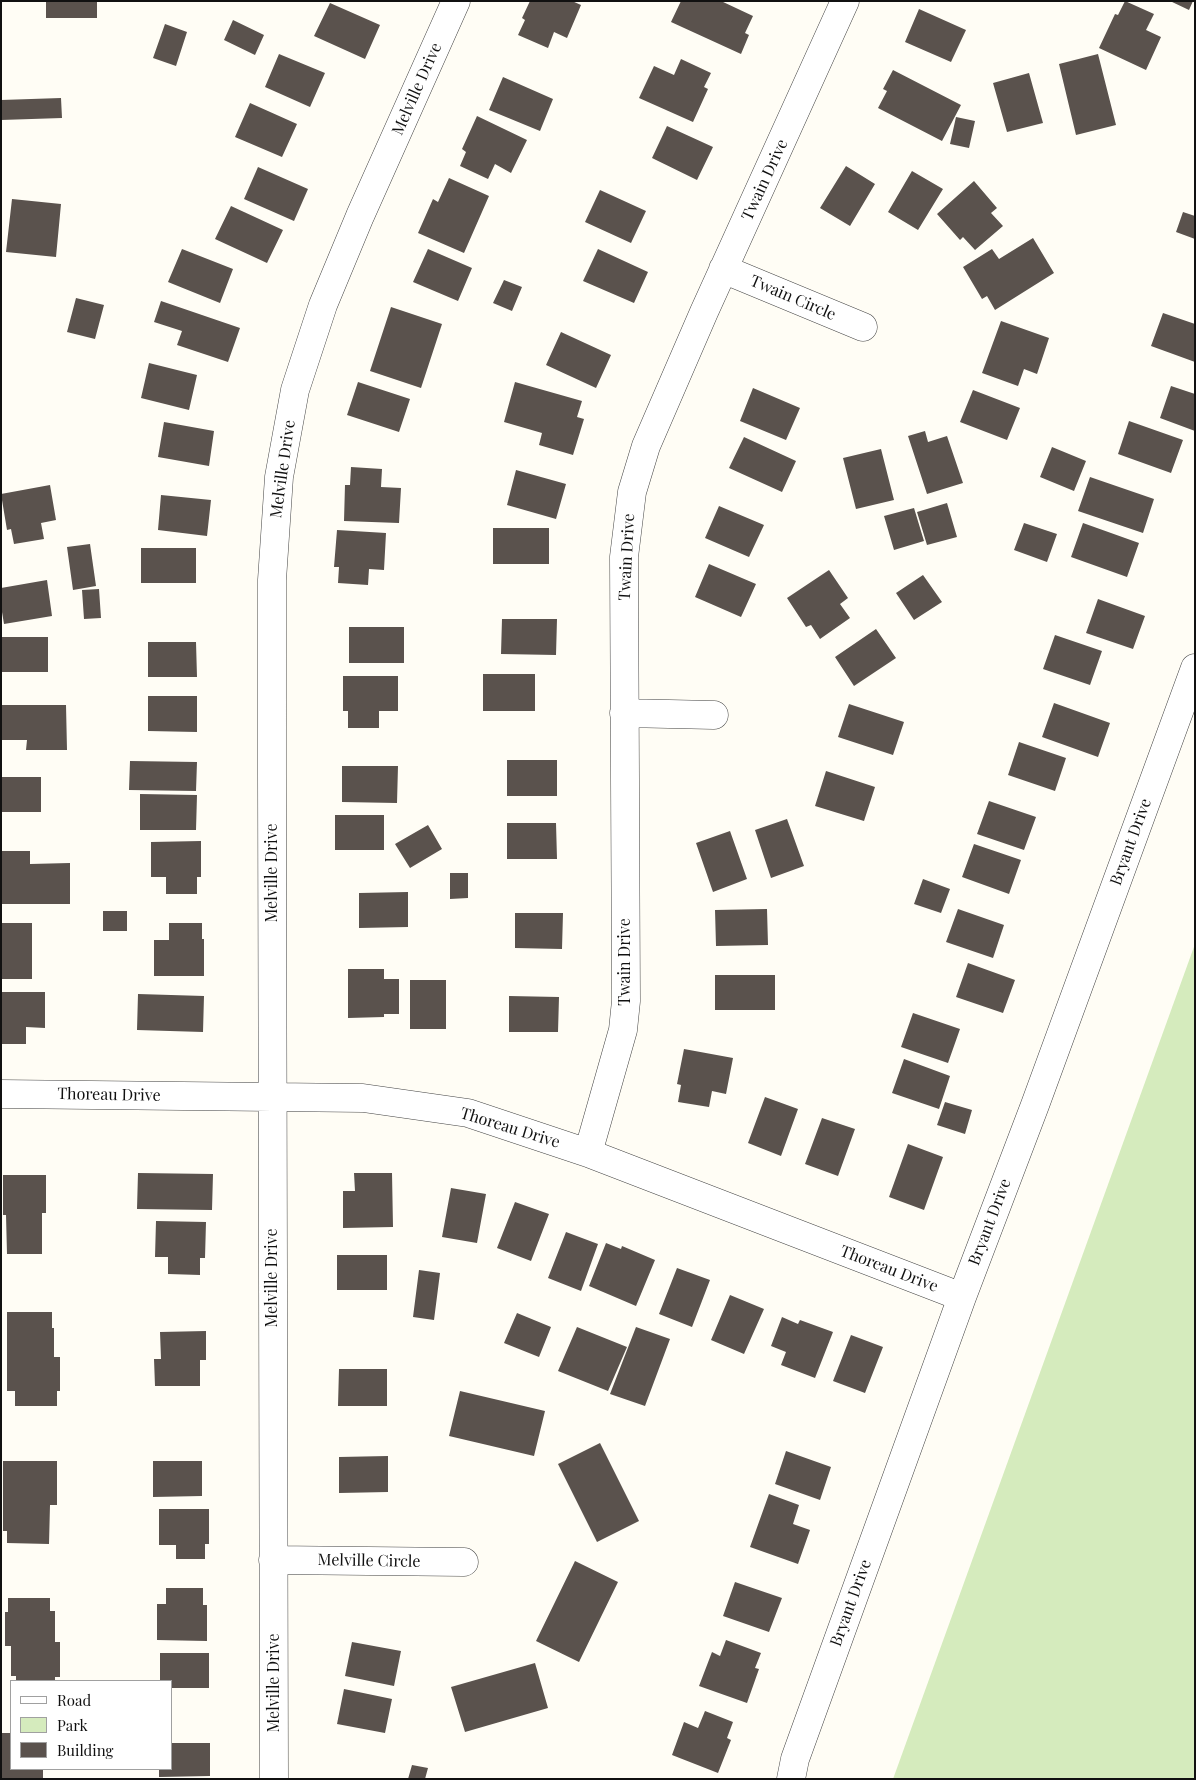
<!DOCTYPE html>
<style>
body{margin:0}
#map{position:relative;width:1196px;height:1780px;overflow:hidden;background:#fffdf5;font-family:"Playfair Display",serif}
canvas{display:block}
.frame{position:absolute;inset:0;border:2px solid #111;pointer-events:none}
.legend{position:absolute;left:10px;top:1680px;width:162px;height:90px;box-sizing:border-box;background:#fff;border:1px solid #a0a0a0;margin:0;padding:6px 9px;list-style:none;font-size:15px;color:#111}
.legend li{display:flex;align-items:center;gap:10px;height:25px}
.legend b{width:25px;border:1px solid #a0a0a0}
</style>
<div id="map">
<canvas width="1196" height="1780"></canvas>
<div class="frame"></div>
<ul class="legend">
<li><b style="height:6px;background:#fff"></b>Road</li>
<li><b style="height:14px;background:#d5ebbd"></b>Park</li>
<li><b style="height:14px;background:#5a524d"></b>Building</li>
</ul>
</div>
<script>
const ctx = document.querySelector('canvas').getContext('2d');
ctx.lineJoin = 'round';
function paint(path, color) { ctx.fillStyle = color; ctx.fill(path, 'evenodd'); }
const shape = rows => new Path2D(rows.map(r => 'M' + r).join(''));
function stroke(path, color, width, dash) { ctx.strokeStyle = color; ctx.lineWidth = width; ctx.lineCap = dash ? 'butt' : 'round'; ctx.setLineDash(dash || []); ctx.stroke(path); }
function label(font, color, halo, rows, align = 'center') {
  ctx.font = font + ' "Playfair Display",serif'; ctx.lineWidth = 5; ctx.setLineDash([]); ctx.textBaseline = 'middle'; ctx.strokeStyle = halo; ctx.fillStyle = color; for (const [text, x, y, turn = 0] of rows) {
    ctx.save(); ctx.translate(x, y); ctx.rotate((+turn || 0) * Math.PI / 180); ctx.textAlign = isNaN(turn) ? turn : align; if (halo) ctx.strokeText(text, 0, 0); ctx.fillText(text, 0, 0); ctx.restore();
  }
}
paint(shape([
 [1195,944,1195,1779,893,1779]
]), '#d5ebbd');
paint(shape([
 [46,1,97,1,97,18,46,18],
 [530,1,572,1,581,5,567,38,554,32,548,48,518,35,525,20,522,18],
 [681,1,721,1,753,16,745,33,749,35,741,54,671,22],
 [1125,1,1154,14,1146,30,1161,37,1146,70,1099,48,1115,14,1118,15],
 [1170,1,1193,1,1189,10],
 [330,3,380,25,365,59,314,36],
 [919,9,966,30,951,62,905,42],
 [233,20,264,35,255,55,224,40],
 [165,24,187,32,176,66,153,58],
 [279,54,325,73,310,107,265,87],
 [1098,54,1116,125,1076,135,1059,64],
 [681,59,711,73,704,87,708,89,693,122,639,98,654,66,674,75],
 [893,70,961,105,942,141,878,108,887,91,883,89],
 [1029,73,1043,123,1007,132,993,83],
 [503,77,553,99,540,131,489,110],
 [61,98,62,118,1,120,1,100],
 [250,103,297,124,282,157,235,137],
 [477,116,527,140,511,173,495,164,488,179,460,166,466,152,462,149],
 [956,117,975,121,969,148,950,144],
 [667,126,713,147,697,180,652,158],
 [846,166,875,184,850,226,820,208],
 [258,167,308,189,294,221,244,199],
 [912,171,943,189,918,230,888,212],
 [449,178,489,196,464,253,418,233,433,199,438,202],
 [974,181,997,208,991,213,1003,226,975,250,963,237,960,240,937,214],
 [600,190,646,211,631,243,585,222],
 [12,199,61,204,56,257,6,252],
 [231,206,283,230,267,263,215,239],
 [1183,212,1195,216,1195,239,1176,232],
 [1033,238,1054,273,995,310,987,296,982,299,963,267,992,249,999,259],
 [182,249,233,269,220,303,168,282],
 [428,249,472,268,458,301,413,282],
 [598,249,648,272,634,303,583,281],
 [504,280,522,287,512,311,493,303],
 [76,298,104,305,95,339,67,332],
 [161,301,240,328,228,362,177,345,182,331,154,322],
 [391,307,442,324,421,388,370,371],
 [1163,313,1195,324,1195,362,1151,346],
 [1001,321,1049,338,1037,374,1024,369,1018,386,982,373],
 [561,332,611,355,596,388,546,365],
 [149,363,197,375,189,410,141,398],
 [358,382,410,399,399,432,347,415],
 [515,382,582,401,577,417,584,419,573,455,539,445,542,433,504,422],
 [1171,386,1195,394,1195,431,1160,418],
 [753,388,800,408,786,440,740,421],
 [973,390,1020,408,1007,440,960,422],
 [1129,421,1183,440,1171,473,1118,454],
 [164,422,214,431,209,466,158,457],
 [925,431,928,442,947,436,963,483,927,494,908,436],
 [744,437,796,461,782,492,729,468],
 [1052,447,1086,461,1074,491,1040,477],
 [881,449,894,500,856,509,843,458],
 [351,467,382,469,381,487,401,488,399,523,344,521,345,485,350,485],
 [516,470,566,484,556,519,507,505],
 [1090,477,1154,499,1143,533,1078,511],
 [50,485,56,520,41,523,44,539,14,544,11,529,7,530,1,494],
 [161,495,211,500,207,536,158,530],
 [947,503,957,537,927,545,917,512],
 [719,506,764,525,749,557,705,538],
 [914,508,924,541,894,550,884,516],
 [1024,523,1057,534,1047,562,1014,550],
 [1083,523,1139,543,1127,577,1071,557],
 [493,528,549,528,549,564,493,564],
 [337,530,386,533,384,570,369,569,368,585,338,583,339,567,334,567],
 [90,544,96,586,73,590,67,547],
 [141,548,196,548,196,583,141,583],
 [709,564,756,584,741,617,695,597],
 [829,570,848,598,840,604,850,618,820,639,811,625,806,627,787,598],
 [923,575,942,602,914,620,896,593],
 [47,580,52,616,4,624,1,606,1,588],
 [99,589,101,618,84,619,82,590],
 [1098,599,1145,616,1133,649,1086,633],
 [502,619,557,619,556,655,501,654],
 [349,627,404,627,404,663,349,663],
 [876,629,896,658,854,686,835,657],
 [1055,635,1102,651,1090,685,1043,669],
 [1,637,48,637,48,672,1,672],
 [148,642,196,642,197,677,148,677],
 [483,674,535,674,535,711,483,711],
 [343,676,398,676,398,711,379,711,379,728,348,728,348,711,343,711],
 [148,696,197,696,197,732,148,731],
 [1054,703,1110,723,1098,757,1042,737],
 [849,704,904,722,893,755,838,737],
 [1,705,66,705,67,750,26,750,27,740,2,740],
 [1019,742,1066,758,1055,791,1008,775],
 [507,760,557,760,557,796,507,796],
 [130,761,197,762,196,791,129,790],
 [342,766,398,766,397,803,342,802],
 [826,771,875,787,864,821,815,806],
 [1,777,41,777,41,812,1,812],
 [140,794,197,795,196,830,140,830],
 [989,801,1036,817,1024,850,977,834],
 [335,815,384,815,384,850,335,850],
 [787,819,804,866,771,878,755,830],
 [507,823,556,823,557,859,507,859],
 [428,825,442,849,410,868,395,844],
 [730,831,747,879,713,892,696,843],
 [201,841,201,877,197,877,197,894,166,894,166,877,151,877,151,842],
 [974,844,1021,860,1009,894,962,877],
 [1,851,30,851,30,864,70,863,70,904,1,904],
 [450,873,468,873,468,898,450,899],
 [923,879,950,889,941,913,914,904],
 [408,892,408,927,359,928,359,893],
 [767,909,768,945,716,946,715,910],
 [958,909,1004,925,993,958,946,942],
 [103,911,127,911,127,931,103,931],
 [515,913,563,913,562,949,515,948],
 [1,923,32,923,32,979,1,979],
 [169,923,202,923,202,939,204,939,204,976,154,976,154,940,169,940],
 [968,963,1015,980,1003,1013,956,997],
 [348,969,384,969,384,979,399,979,399,1014,384,1014,384,1017,348,1018],
 [715,975,775,975,775,1010,715,1010],
 [410,980,446,980,446,1029,410,1029],
 [1,992,45,992,45,1028,26,1027,26,1044,1,1044],
 [138,994,204,996,203,1032,137,1030],
 [509,996,559,997,558,1032,509,1032],
 [913,1013,960,1029,948,1063,901,1047],
 [684,1049,733,1058,726,1094,712,1091,709,1107,678,1102,681,1085,677,1084],
 [904,1059,950,1076,939,1109,892,1093],
 [765,1097,798,1109,781,1156,748,1143],
 [945,1102,972,1110,965,1134,937,1125],
 [822,1118,855,1129,838,1176,805,1164],
 [908,1144,943,1157,924,1210,889,1197],
 [138,1173,213,1174,212,1210,137,1209],
 [354,1173,392,1173,393,1227,343,1228,343,1191,355,1191],
 [3,1175,46,1175,46,1213,42,1213,42,1254,7,1254,6,1215,3,1215],
 [451,1188,486,1194,477,1243,442,1237],
 [515,1202,549,1214,531,1261,497,1248],
 [156,1221,206,1222,205,1258,200,1258,200,1275,168,1274,168,1257,155,1257],
 [566,1232,598,1244,581,1291,548,1278],
 [606,1243,621,1249,622,1246,655,1260,636,1306,589,1286],
 [337,1255,387,1255,387,1290,337,1290],
 [677,1268,710,1280,692,1327,659,1314],
 [419,1270,440,1273,434,1320,413,1317],
 [730,1295,764,1309,744,1354,711,1340],
 [7,1312,52,1312,52,1328,54,1328,54,1357,60,1357,60,1391,57,1391,57,1406,15,1406,15,1391,7,1391],
 [517,1313,551,1327,539,1357,504,1343],
 [782,1317,798,1324,800,1320,833,1332,815,1378,781,1365,786,1352,771,1346],
 [577,1327,627,1347,608,1391,558,1371],
 [636,1327,670,1339,645,1406,610,1394],
 [206,1331,206,1360,200,1360,200,1386,155,1386,154,1359,161,1359,160,1332],
 [851,1335,883,1347,865,1393,833,1381],
 [339,1369,387,1369,387,1406,338,1406],
 [460,1391,545,1411,534,1456,449,1436],
 [600,1443,639,1521,597,1542,558,1464],
 [786,1451,831,1467,820,1500,775,1484],
 [388,1456,388,1492,339,1493,339,1457],
 [3,1461,57,1461,57,1505,50,1505,49,1544,7,1543,7,1531,3,1531],
 [153,1461,202,1461,202,1496,153,1497],
 [769,1494,799,1505,793,1524,810,1530,798,1564,750,1547],
 [159,1509,209,1509,209,1544,205,1544,205,1559,176,1559,176,1545,159,1545],
 [575,1561,618,1582,579,1662,536,1641],
 [735,1582,782,1598,769,1632,723,1616],
 [166,1588,203,1588,203,1605,207,1605,207,1641,157,1640,157,1604,166,1604],
 [8,1598,50,1598,50,1611,55,1611,55,1642,60,1642,60,1677,55,1677,55,1681,16,1681,16,1676,11,1676,11,1646,5,1646,5,1612,8,1612],
 [726,1640,761,1653,755,1668,759,1669,747,1703,699,1686,712,1652,720,1656],
 [352,1642,401,1651,394,1686,345,1676],
 [160,1653,209,1653,209,1688,171,1688,171,1681,160,1681],
 [535,1663,548,1708,465,1732,451,1687],
 [344,1689,392,1699,385,1733,337,1724],
 [705,1711,733,1722,727,1738,731,1740,718,1773,672,1755,684,1722,698,1728],
 [1,1733,11,1733,11,1769,43,1769,43,1779,2,1779],
 [171,1743,210,1743,210,1776,159,1777,159,1769,171,1769],
 [412,1765,428,1768,425,1779,408,1779]
]), '#5a524d');
const street = shape([
 [723,269,863,327],
 [624,713,714,715],
 [1,1094,363,1098,468,1113,588,1153,962,1297],
 [588,1153,623,1030,626,1001,624,557,632,492,646,446,704,312,845,1],
 [273,1560,464,1562],
 [274,1779,272,775,272,580,279,477,295,390,323,305,360,216,456,1],
 [791,1779,795,1759,962,1297,1035,1105,1195,668]
]);
stroke(street, '#444', 29);
stroke(street, '#fff', 28);
label('16px', '#111', '#fff', [
 ["Melville Drive",417,89,-66],
 ["Twain Drive",765,180,-65],
 ["Twain Circle",793,298,23],
 ["Melville Drive",283,469,-82],
 ["Twain Drive",627,557,-87],
 ["Bryant Drive",1131,842,-70],
 ["Melville Drive",272,873,-90],
 ["Twain Drive",625,962,-90],
 ["Thoreau Drive",109,1095,1],
 ["Thoreau Drive",510,1128,17],
 ["Bryant Drive",990,1222,-69],
 ["Thoreau Drive",889,1269,21],
 ["Melville Drive",272,1278,-90],
 ["Melville Circle",369,1561,1],
 ["Bryant Drive",851,1603,-70],
 ["Melville Drive",274,1683,-90]
]);
</script>
